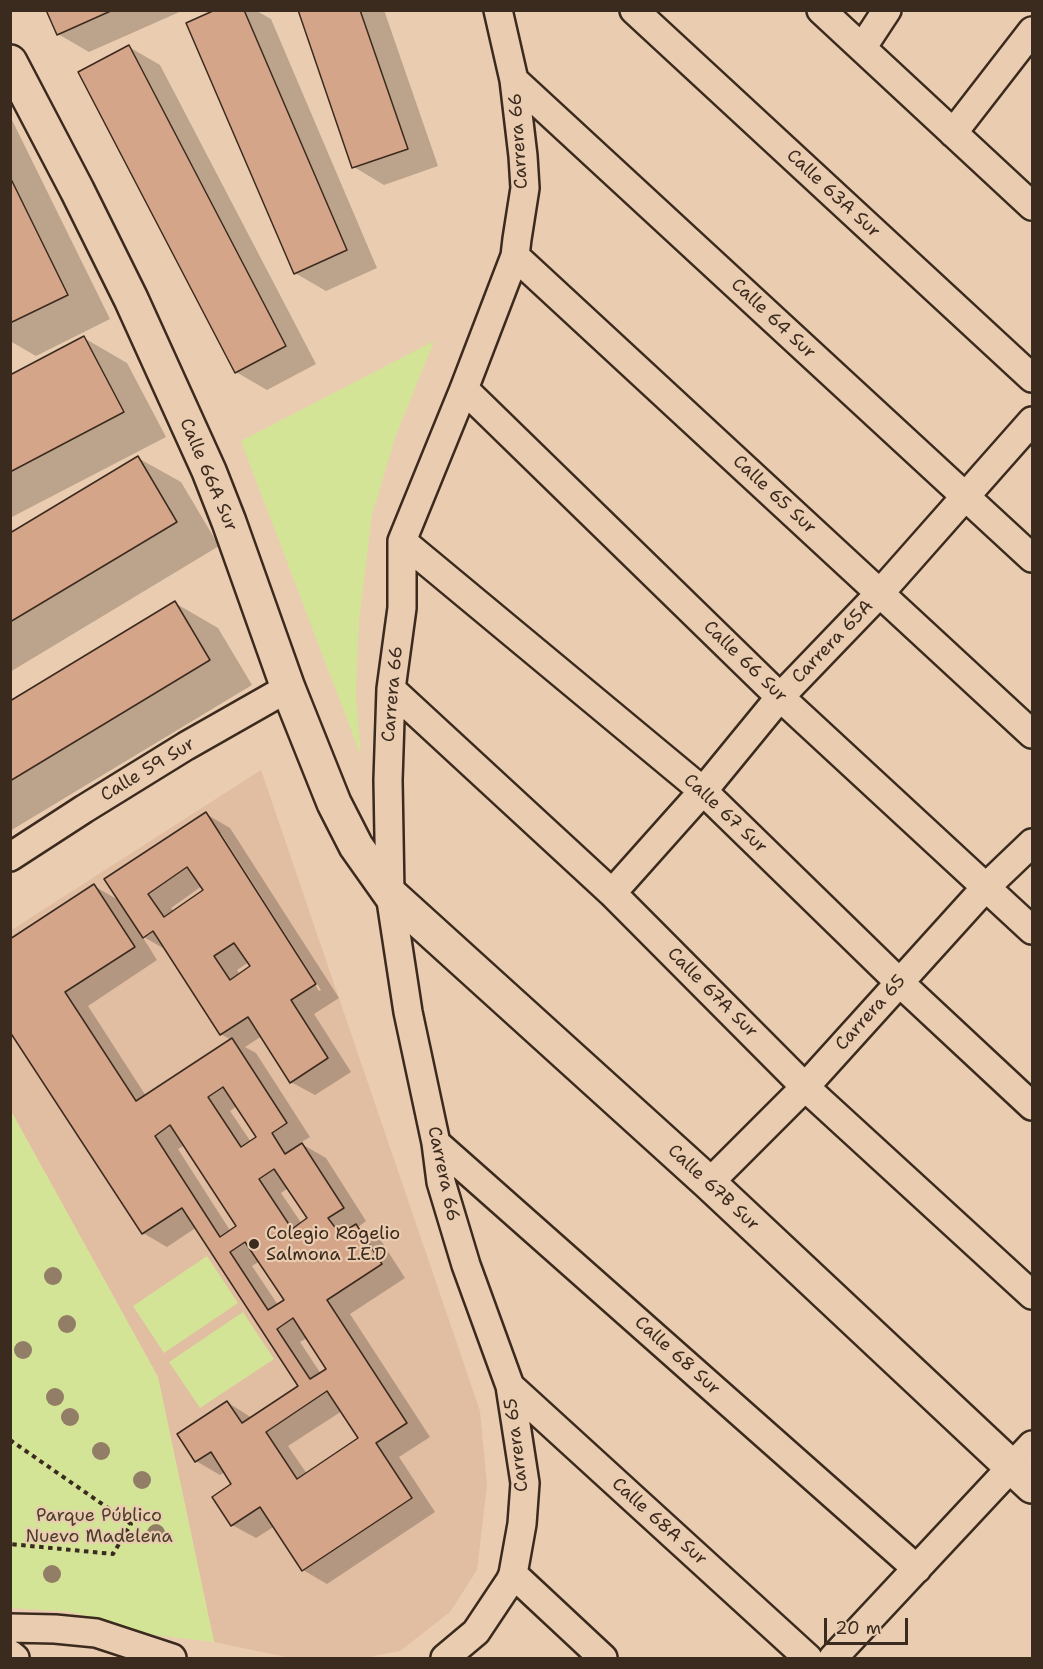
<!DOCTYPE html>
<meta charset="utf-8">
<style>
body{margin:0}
#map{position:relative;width:1043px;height:1669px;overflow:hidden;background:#eaccb0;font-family:"Shantell Sans",sans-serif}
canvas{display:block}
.frame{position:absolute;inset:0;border:12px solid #3b2a1e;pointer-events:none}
.scale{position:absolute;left:824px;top:1618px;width:84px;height:27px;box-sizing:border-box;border:3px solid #3b2a1e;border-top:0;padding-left:8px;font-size:18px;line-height:21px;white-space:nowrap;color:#3b2a1e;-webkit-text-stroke:4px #eaccb0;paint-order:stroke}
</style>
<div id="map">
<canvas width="1043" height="1669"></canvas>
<div class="frame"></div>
<div class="scale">20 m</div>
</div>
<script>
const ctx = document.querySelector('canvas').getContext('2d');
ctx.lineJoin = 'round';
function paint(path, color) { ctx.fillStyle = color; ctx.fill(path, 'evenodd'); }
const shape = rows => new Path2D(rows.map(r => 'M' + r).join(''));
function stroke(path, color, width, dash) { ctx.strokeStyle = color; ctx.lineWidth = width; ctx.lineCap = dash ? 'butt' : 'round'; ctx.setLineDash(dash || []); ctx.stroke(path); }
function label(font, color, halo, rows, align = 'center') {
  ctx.font = font + ' "Shantell Sans",sans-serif'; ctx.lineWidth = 4.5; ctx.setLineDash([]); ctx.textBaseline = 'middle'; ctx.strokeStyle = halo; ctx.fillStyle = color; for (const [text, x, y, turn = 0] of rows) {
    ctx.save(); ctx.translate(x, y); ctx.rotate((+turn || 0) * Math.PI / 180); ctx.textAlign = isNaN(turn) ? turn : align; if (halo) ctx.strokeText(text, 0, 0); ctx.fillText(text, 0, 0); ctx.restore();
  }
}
paint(shape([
 [261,770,480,1411,487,1485,477,1570,450,1612,400,1651,364,1658,291,1658,214,1642,158,1377,11,1111,10,931]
]), '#e1bda2');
paint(shape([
 [434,341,396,435,372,515,359,621,356,695,361,756,241,441],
 [11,1111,158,1377,214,1642,144,1634,72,1612,11,1608],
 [207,1256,238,1303,164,1353,133,1306],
 [243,1312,274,1359,200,1408,169,1362]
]), '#d4e497');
paint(shape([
 [48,10,184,10,89,52,58,34],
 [219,10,255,10,271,19,377,268,326,291,295,273],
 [299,10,384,10,438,166,384,185,354,167],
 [129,47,160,65,316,364,267,390,236,372],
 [10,116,110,319,36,356,10,341],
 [84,338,127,363,166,437,10,518,10,377],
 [138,458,181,482,219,546,10,672,10,535],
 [175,603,218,628,252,685,10,831,10,703],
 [206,814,230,828,339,998,314,1014,351,1072,315,1095,291,1082,262,1036,245,1047,256,1053,310,1137,300,1143,326,1158,366,1221,358,1227,380,1239,405,1278,350,1314,430,1437,399,1457,435,1512,327,1584,303,1570,275,1526,256,1538,232,1525,233,1484,225,1472,220,1475,196,1461,227,1402,252,1418,300,1386,197,1227,167,1247,143,1233,10,1029,94,886,120,901],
 [217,833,221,833,321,990,319,991],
 [202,886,205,891,174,912,171,908],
 [142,936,168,951,221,1034,231,1040,146,1096,88,1006,157,960],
 [249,962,252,967,240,975,237,970],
 [237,1106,258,1137,251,1142,230,1111],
 [185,1145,238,1227,231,1232,178,1149],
 [288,1188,309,1219,302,1224,281,1193],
 [260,1261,286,1301,278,1305,252,1266],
 [307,1338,328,1370,321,1374,300,1342],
 [342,1411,360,1439,307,1474,288,1446]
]), '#0003');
const building = shape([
 [46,10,113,10,57,35,46,10],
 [215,10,244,10,347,250,294,274,186,23,215,10],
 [298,10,360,10,408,149,352,168,298,10],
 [129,45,286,346,235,373,78,72,129,45],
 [10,177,68,295,10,323,10,177],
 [84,336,124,412,10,472,10,375,84,336],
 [138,456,177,522,10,622,10,533,138,456],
 [175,601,210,660,10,781,10,701,175,601],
 [206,812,316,984,291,1000,328,1058,290,1083,248,1017,220,1035,153,931,143,938,104,879,206,812],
 [187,867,203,890,164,917,148,894,187,867],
 [234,943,250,966,230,980,214,956,234,943],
 [94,884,135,947,65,992,136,1101,232,1038,287,1123,272,1133,285,1154,302,1143,344,1208,328,1218,340,1234,356,1224,382,1264,327,1300,407,1423,376,1443,412,1498,302,1571,260,1507,231,1526,212,1497,231,1484,211,1452,195,1462,177,1434,227,1401,242,1423,298,1386,182,1208,142,1234,10,1032,10,939,94,884],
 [223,1087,256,1137,241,1147,208,1097,223,1087],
 [170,1125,236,1226,220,1237,155,1136,170,1125],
 [274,1169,307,1218,292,1229,259,1179,274,1169],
 [245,1242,284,1300,268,1310,230,1252,245,1242],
 [293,1318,326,1369,310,1379,277,1329,293,1318],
 [327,1391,358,1438,297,1479,266,1432,327,1391]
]);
paint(building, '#d5a58a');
stroke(building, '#3b2a1e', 1.5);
const street = shape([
 [634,10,1032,378],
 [821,10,1032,206],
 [862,48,887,10],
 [514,80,1032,558],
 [953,133,1032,31],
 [515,256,1032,734],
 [464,389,780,697,1032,930],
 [402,541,703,791,899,982,1032,1106],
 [391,689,612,893,805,1087,1032,1295],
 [10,857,84,809,186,746,288,688],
 [612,893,703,791,780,697,880,593,1032,421],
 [436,1143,917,1569],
 [709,1183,805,1087,986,887,1032,843],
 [510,1386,808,1658],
 [513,1574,603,1658],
 [10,1628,55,1629,96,1633,172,1658],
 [10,1654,15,1658],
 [445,1658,476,1632,510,1581,513,1574,522,1524,525,1483,510,1386,466,1265,441,1182,436,1143,408,1012,390,894,388,780,391,689,402,608,402,541,464,389,515,256,517,239,525,188,523,156,514,80,498,10],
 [833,1658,1032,1445]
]);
const secondary = shape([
 [10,62,77,190,131,299,209,471,229,522,288,688,334,803,356,846,390,894,709,1183,1032,1486]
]);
stroke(street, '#3b2a1e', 32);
stroke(secondary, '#3b2a1e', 38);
stroke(shape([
 [10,1440,131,1524,113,1554,10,1544]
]), '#3b2a1e', 4, [4.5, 4.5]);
stroke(street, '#eaccb0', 27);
stroke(secondary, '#eaccb0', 33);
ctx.fillStyle = '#927d66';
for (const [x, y] of [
 [53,1276],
 [67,1324],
 [23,1350],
 [55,1397],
 [70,1417],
 [101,1451],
 [142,1480],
 [156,1533],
 [52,1574]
]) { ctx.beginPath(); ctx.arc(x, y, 9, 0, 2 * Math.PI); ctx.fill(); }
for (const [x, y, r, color] of [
 [254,1244,6,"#3b2a1e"]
]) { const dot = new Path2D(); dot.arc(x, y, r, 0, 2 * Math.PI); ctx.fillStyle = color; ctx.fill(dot); stroke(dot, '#eaccb0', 2); }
label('18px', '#3b2a1e', '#eaccb0', [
 ["Carrera 66",519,141,-94],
 ["Calle 63A Sur",833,194,43],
 ["Calle 64 Sur",773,319,43],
 ["Calle 66A Sur",208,475,67],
 ["Calle 65 Sur",774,495,43],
 ["Carrera 65A",833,642,-46],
 ["Calle 66 Sur",745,662,44],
 ["Carrera 66",393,694,-85],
 ["Calle 59 Sur",148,770,-31],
 ["Calle 67 Sur",725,814,43],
 ["Calle 67A Sur",712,993,45],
 ["Carrera 65",871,1013,-48],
 ["Carrera 66",443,1174,78],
 ["Calle 67B Sur",713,1188,43],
 ["Calle 68 Sur",677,1356,42],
 ["Carrera 65",517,1445,-97],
 ["Calle 68A Sur",659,1522,42]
]);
label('18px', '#3b2a1e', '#eaccb0', [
 ["Colegio Rogelio",266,1234],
 ["Salmona I.E.D",266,1255]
], 'left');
label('18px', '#4a3d2a', '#eaccb0', [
 ["Parque Público",99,1516],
 ["Nuevo Madelena",99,1537]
]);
</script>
